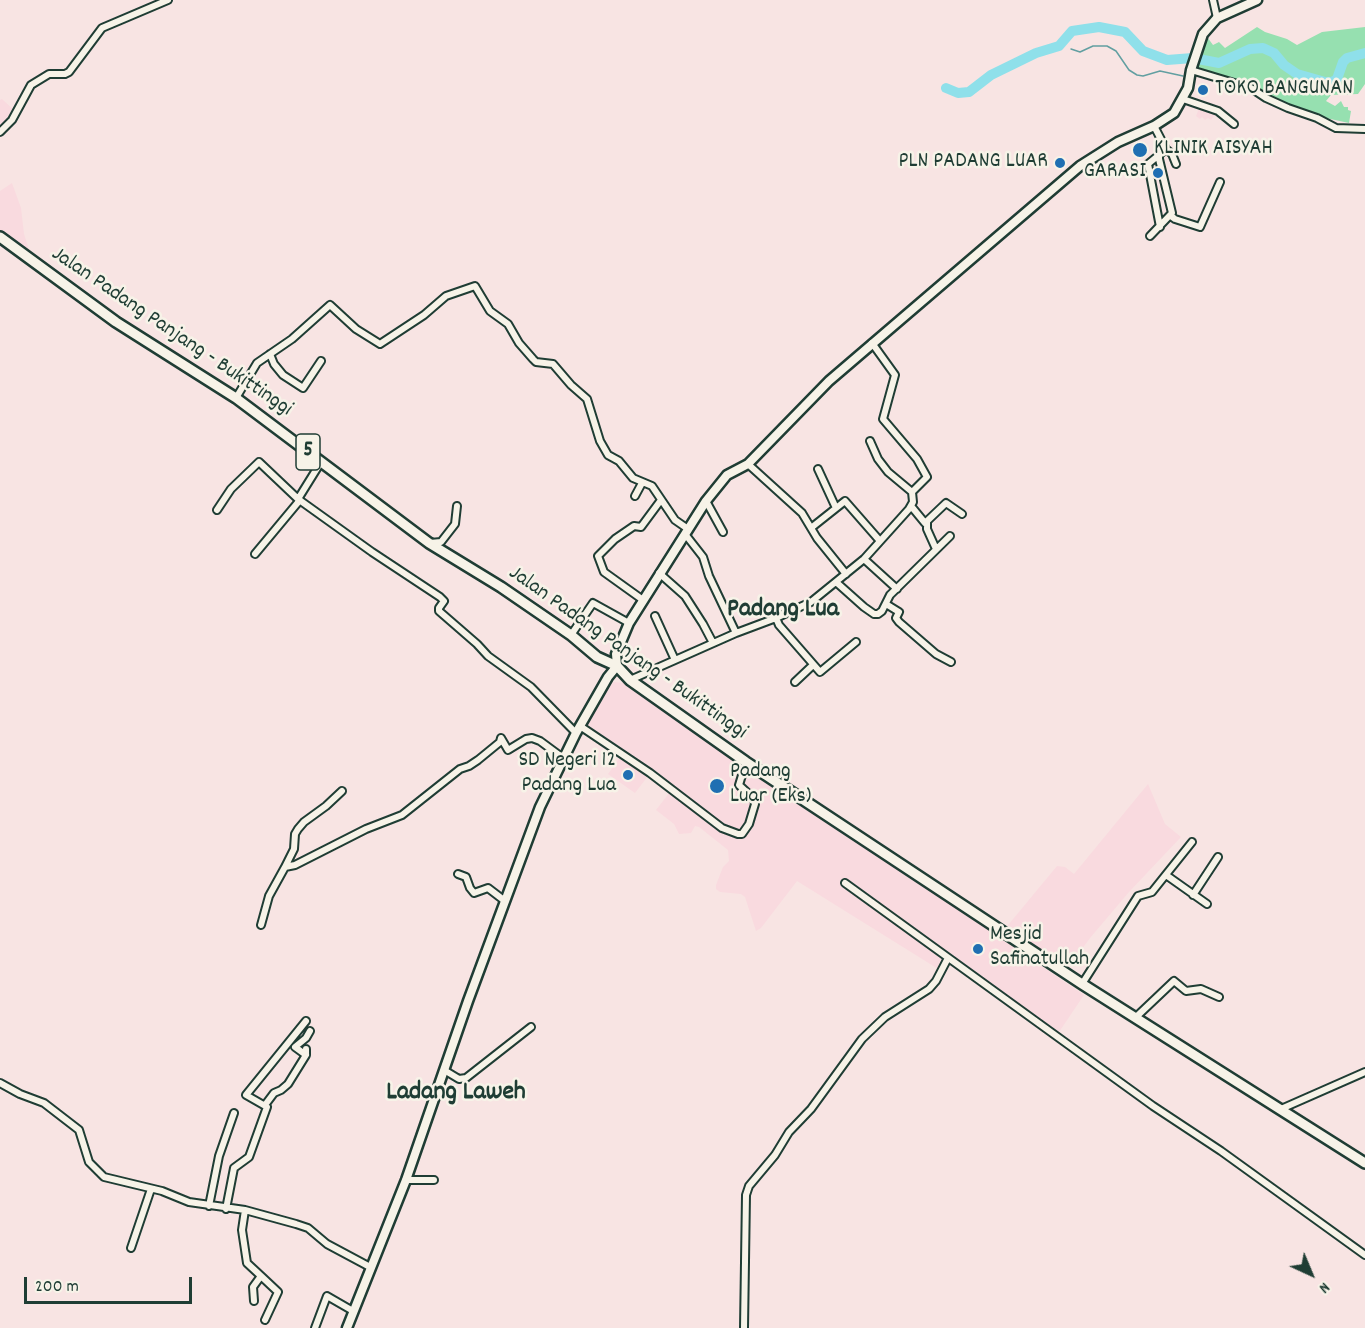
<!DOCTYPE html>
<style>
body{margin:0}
#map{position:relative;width:1365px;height:1328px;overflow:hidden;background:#f8e4e3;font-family:Dekko,sans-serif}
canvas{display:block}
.north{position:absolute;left:1281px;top:1244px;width:60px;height:60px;-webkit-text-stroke:4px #f7f3e8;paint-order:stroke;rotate:136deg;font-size:16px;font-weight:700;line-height:24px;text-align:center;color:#1f3d34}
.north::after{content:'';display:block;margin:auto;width:21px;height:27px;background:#1f3d34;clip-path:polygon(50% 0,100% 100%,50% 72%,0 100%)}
.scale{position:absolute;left:24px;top:1277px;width:168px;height:27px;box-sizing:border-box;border:3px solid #1f3d34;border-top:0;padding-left:8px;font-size:18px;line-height:21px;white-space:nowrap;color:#1f3d34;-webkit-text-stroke:4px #f7f3e8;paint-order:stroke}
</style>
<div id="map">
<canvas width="1365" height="1328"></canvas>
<div class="north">N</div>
<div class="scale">200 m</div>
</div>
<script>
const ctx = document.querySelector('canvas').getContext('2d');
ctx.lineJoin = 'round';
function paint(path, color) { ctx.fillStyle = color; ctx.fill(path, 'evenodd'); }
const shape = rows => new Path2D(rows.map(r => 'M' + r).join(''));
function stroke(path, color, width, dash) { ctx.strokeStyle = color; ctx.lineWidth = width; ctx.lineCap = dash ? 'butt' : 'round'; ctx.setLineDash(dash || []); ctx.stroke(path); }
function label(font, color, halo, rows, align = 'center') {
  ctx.font = font + ' Dekko,sans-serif'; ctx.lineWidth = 5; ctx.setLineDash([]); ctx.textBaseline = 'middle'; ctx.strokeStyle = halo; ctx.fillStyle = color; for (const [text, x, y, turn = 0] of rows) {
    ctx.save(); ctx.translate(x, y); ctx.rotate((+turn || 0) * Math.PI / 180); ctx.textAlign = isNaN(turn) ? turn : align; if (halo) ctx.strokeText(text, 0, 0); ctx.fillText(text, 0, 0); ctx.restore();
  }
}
paint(shape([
 [2,99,17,113,0,132,0,100],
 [1200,106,1216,113,1211,120,1208,118,1205,120,1202,117,1200,119,1196,116],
 [12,183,21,208,24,234,30,253,0,237,0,191],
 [614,682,624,683,1084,995,1057,1035,950,962,943,972,797,881,761,928,756,931,745,897,741,894,720,892,716,889,716,885,723,867,729,861,728,850,699,827,695,826,691,833,679,834,674,824,656,810,670,792,648,776,635,793,608,774,621,756,587,727,608,688],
 [1148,784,1165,824,1181,837,1129,892,1090,938,1068,968,1004,930,1057,866,1065,867,1074,874]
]), '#f9dadf');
paint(shape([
 [1257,27,1265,32,1287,39,1297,45,1322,32,1365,27,1365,84,1358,94,1331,95,1326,101,1335,106,1341,101,1344,107,1348,107,1348,110,1351,111,1349,123,1279,108,1249,91,1229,83,1197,74,1186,82,1202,30,1213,45,1219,42,1225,48]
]), '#96e0b0');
stroke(shape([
 [1071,49,1080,52,1093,46,1107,46,1116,51,1129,70,1137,75,1143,76,1160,71,1183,76]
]), '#629fa1', 1.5);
stroke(shape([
 [946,88,958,93,969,92,991,75,1036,53,1059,46,1072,31,1099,27,1125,32,1143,51,1167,60,1193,58,1219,63,1250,49,1263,48,1274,53,1284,65,1297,74,1325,82,1332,82,1337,79,1343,62,1347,58,1365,53]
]), '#8fe0ea', 10);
const minor = shape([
 [1213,0,1217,18],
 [1191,70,1251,88,1266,98,1288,108,1317,118,1336,128,1365,129],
 [1183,99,1218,111,1234,124],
 [0,132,12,120,31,85,49,74,65,74,69,72,102,28,168,0],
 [1166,149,1172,154,1176,164],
 [1159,155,1148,164,1160,227],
 [1171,216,1175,219,1200,227,1220,182],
 [1150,236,1172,213,1159,159,1159,155,1166,149,1154,126],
 [270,354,274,364,283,375,303,388,321,361],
 [236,398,257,363,292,339,330,305,356,329,380,344,424,315,446,296,475,286,490,311,508,324,519,343,533,359,536,362,553,364,571,385,587,399,600,441,608,455,619,461,633,478,652,486,675,520,688,529],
 [870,441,878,459,888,472,912,492],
 [748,464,802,513,817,538,846,574],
 [818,469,836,508],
 [635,496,642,483],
 [298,499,321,462],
 [706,501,723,532],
 [911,506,925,523,946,503,962,514],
 [217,510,231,489,259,462,298,499,372,552,440,597,444,601,439,608,439,611,477,644,488,656,531,687,576,733],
 [927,522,927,529,936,549],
 [811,528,845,501,880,541],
 [685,534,703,557,709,576,736,633],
 [430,543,441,542,455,524,457,506],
 [255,554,300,500],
 [864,559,897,589],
 [659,573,685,596,703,624,713,643],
 [836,582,864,607,874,614,878,614,882,611,890,595,950,536],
 [643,600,604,572,598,556,615,539,634,526,641,527,661,500],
 [886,604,899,612,896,618,899,622,936,654,951,662],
 [655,616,675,660],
 [776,618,779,625,820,672,856,642],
 [571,635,593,603,629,623],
 [630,680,736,633,776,618,811,602,864,559,909,509,913,502,912,492,927,477,917,459,883,419,895,375,872,343],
 [795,682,813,665],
 [580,726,650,773,722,828,738,834,742,834,749,824,755,804,754,799,739,785,746,762],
 [285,867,294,849,295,834,298,829,304,822,326,806,342,791],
 [458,874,466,877,470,888,474,893,488,888,505,901],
 [1166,875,1207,904],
 [845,883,1153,1106,1221,1151,1365,1255],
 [1193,895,1218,857],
 [261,925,269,896,285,867,295,865,366,829,402,815,460,769,469,766,478,760,500,742,501,738,508,750,526,739,532,738,540,741,563,758],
 [1082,984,1138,896,1152,892,1192,842],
 [1135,1018,1174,981,1186,991,1201,989,1219,997],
 [306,1055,295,1047,306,1038,310,1031],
 [444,1070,459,1079,466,1078,531,1027],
 [0,1083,20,1094,44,1103,79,1130,89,1162,104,1177,162,1191,189,1202,245,1210,296,1224,308,1228,327,1244,370,1267],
 [265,1105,274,1093,281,1090,288,1084,306,1055,306,1049],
 [1281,1109,1365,1072],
 [406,1180,434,1180],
 [209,1206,219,1156,234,1113],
 [226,1209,234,1168,249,1157,267,1107,246,1095,306,1021],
 [245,1210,242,1230,247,1263,261,1276,253,1287,254,1301],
 [131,1248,151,1189],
 [261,1276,278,1292,265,1320],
 [315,1328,327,1296,353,1311],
 [744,1328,746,1195,749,1186,775,1155,789,1132,811,1109,862,1039,885,1017,929,989,936,981,948,958]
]);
const major = shape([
 [347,1328,406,1180,468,1001,540,807,576,733,608,677,617,666,616,654,629,623,706,501,727,475,748,464,829,381,1080,166,1118,142,1154,126,1174,113,1188,88,1191,70,1203,34,1217,18,1257,0]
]);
const highway = shape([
 [0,237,116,322,236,398,429,543,501,587,571,635,597,657,617,666,630,680,746,762,1082,984,1365,1163]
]);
stroke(minor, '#1f3d34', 10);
stroke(major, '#1f3d34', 13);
stroke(highway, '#1f3d34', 14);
stroke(minor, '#f7f3e8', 6);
stroke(major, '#f7f3e8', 8);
stroke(highway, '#f7f3e8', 9);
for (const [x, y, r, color] of [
 [1203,90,6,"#1f6fb2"],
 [1140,150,8,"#1f6fb2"],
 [1060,163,6,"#1f6fb2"],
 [1158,173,6,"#1f6fb2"],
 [628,775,6,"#1f6fb2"],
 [717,786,8,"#1f6fb2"],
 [978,949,6,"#1f6fb2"]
]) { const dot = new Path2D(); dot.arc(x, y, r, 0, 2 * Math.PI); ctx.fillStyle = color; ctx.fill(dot); stroke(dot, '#f7f3e8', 2); }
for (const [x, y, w] of [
 [308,452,24]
]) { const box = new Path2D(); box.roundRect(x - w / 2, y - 18, w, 36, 4.5); ctx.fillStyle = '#f7f3e8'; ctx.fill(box); stroke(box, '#1f3d34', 1.5); }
label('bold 21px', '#1f3d34', null, [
 ["5",308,452]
]);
label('22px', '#1f3d34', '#f7f3e8', [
 ["TOKO BANGUNAN",1215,90],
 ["KLINIK AISYAH",1154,150],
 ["PLN PADANG LUAR",1048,163,"right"],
 ["GARASI",1146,173,"right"],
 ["SD Negeri 12",616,762,"right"],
 ["Padang Lua",616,787,"right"],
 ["Padang",730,773],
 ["Luar (Eks)",730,798],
 ["Mesjid",990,936],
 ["Safinatullah",990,961]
], 'left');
label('22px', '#1f3d34', '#f7f3e8', [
 ["Jalan Padang Panjang - Bukittinggi",171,333,34],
 ["Jalan Padang Panjang - Bukittinggi",627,654,35]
]);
label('bold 26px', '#1f3d34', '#f7f3e8', [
 ["Padang Lua",783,611],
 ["Ladang Laweh",456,1094]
]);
</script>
